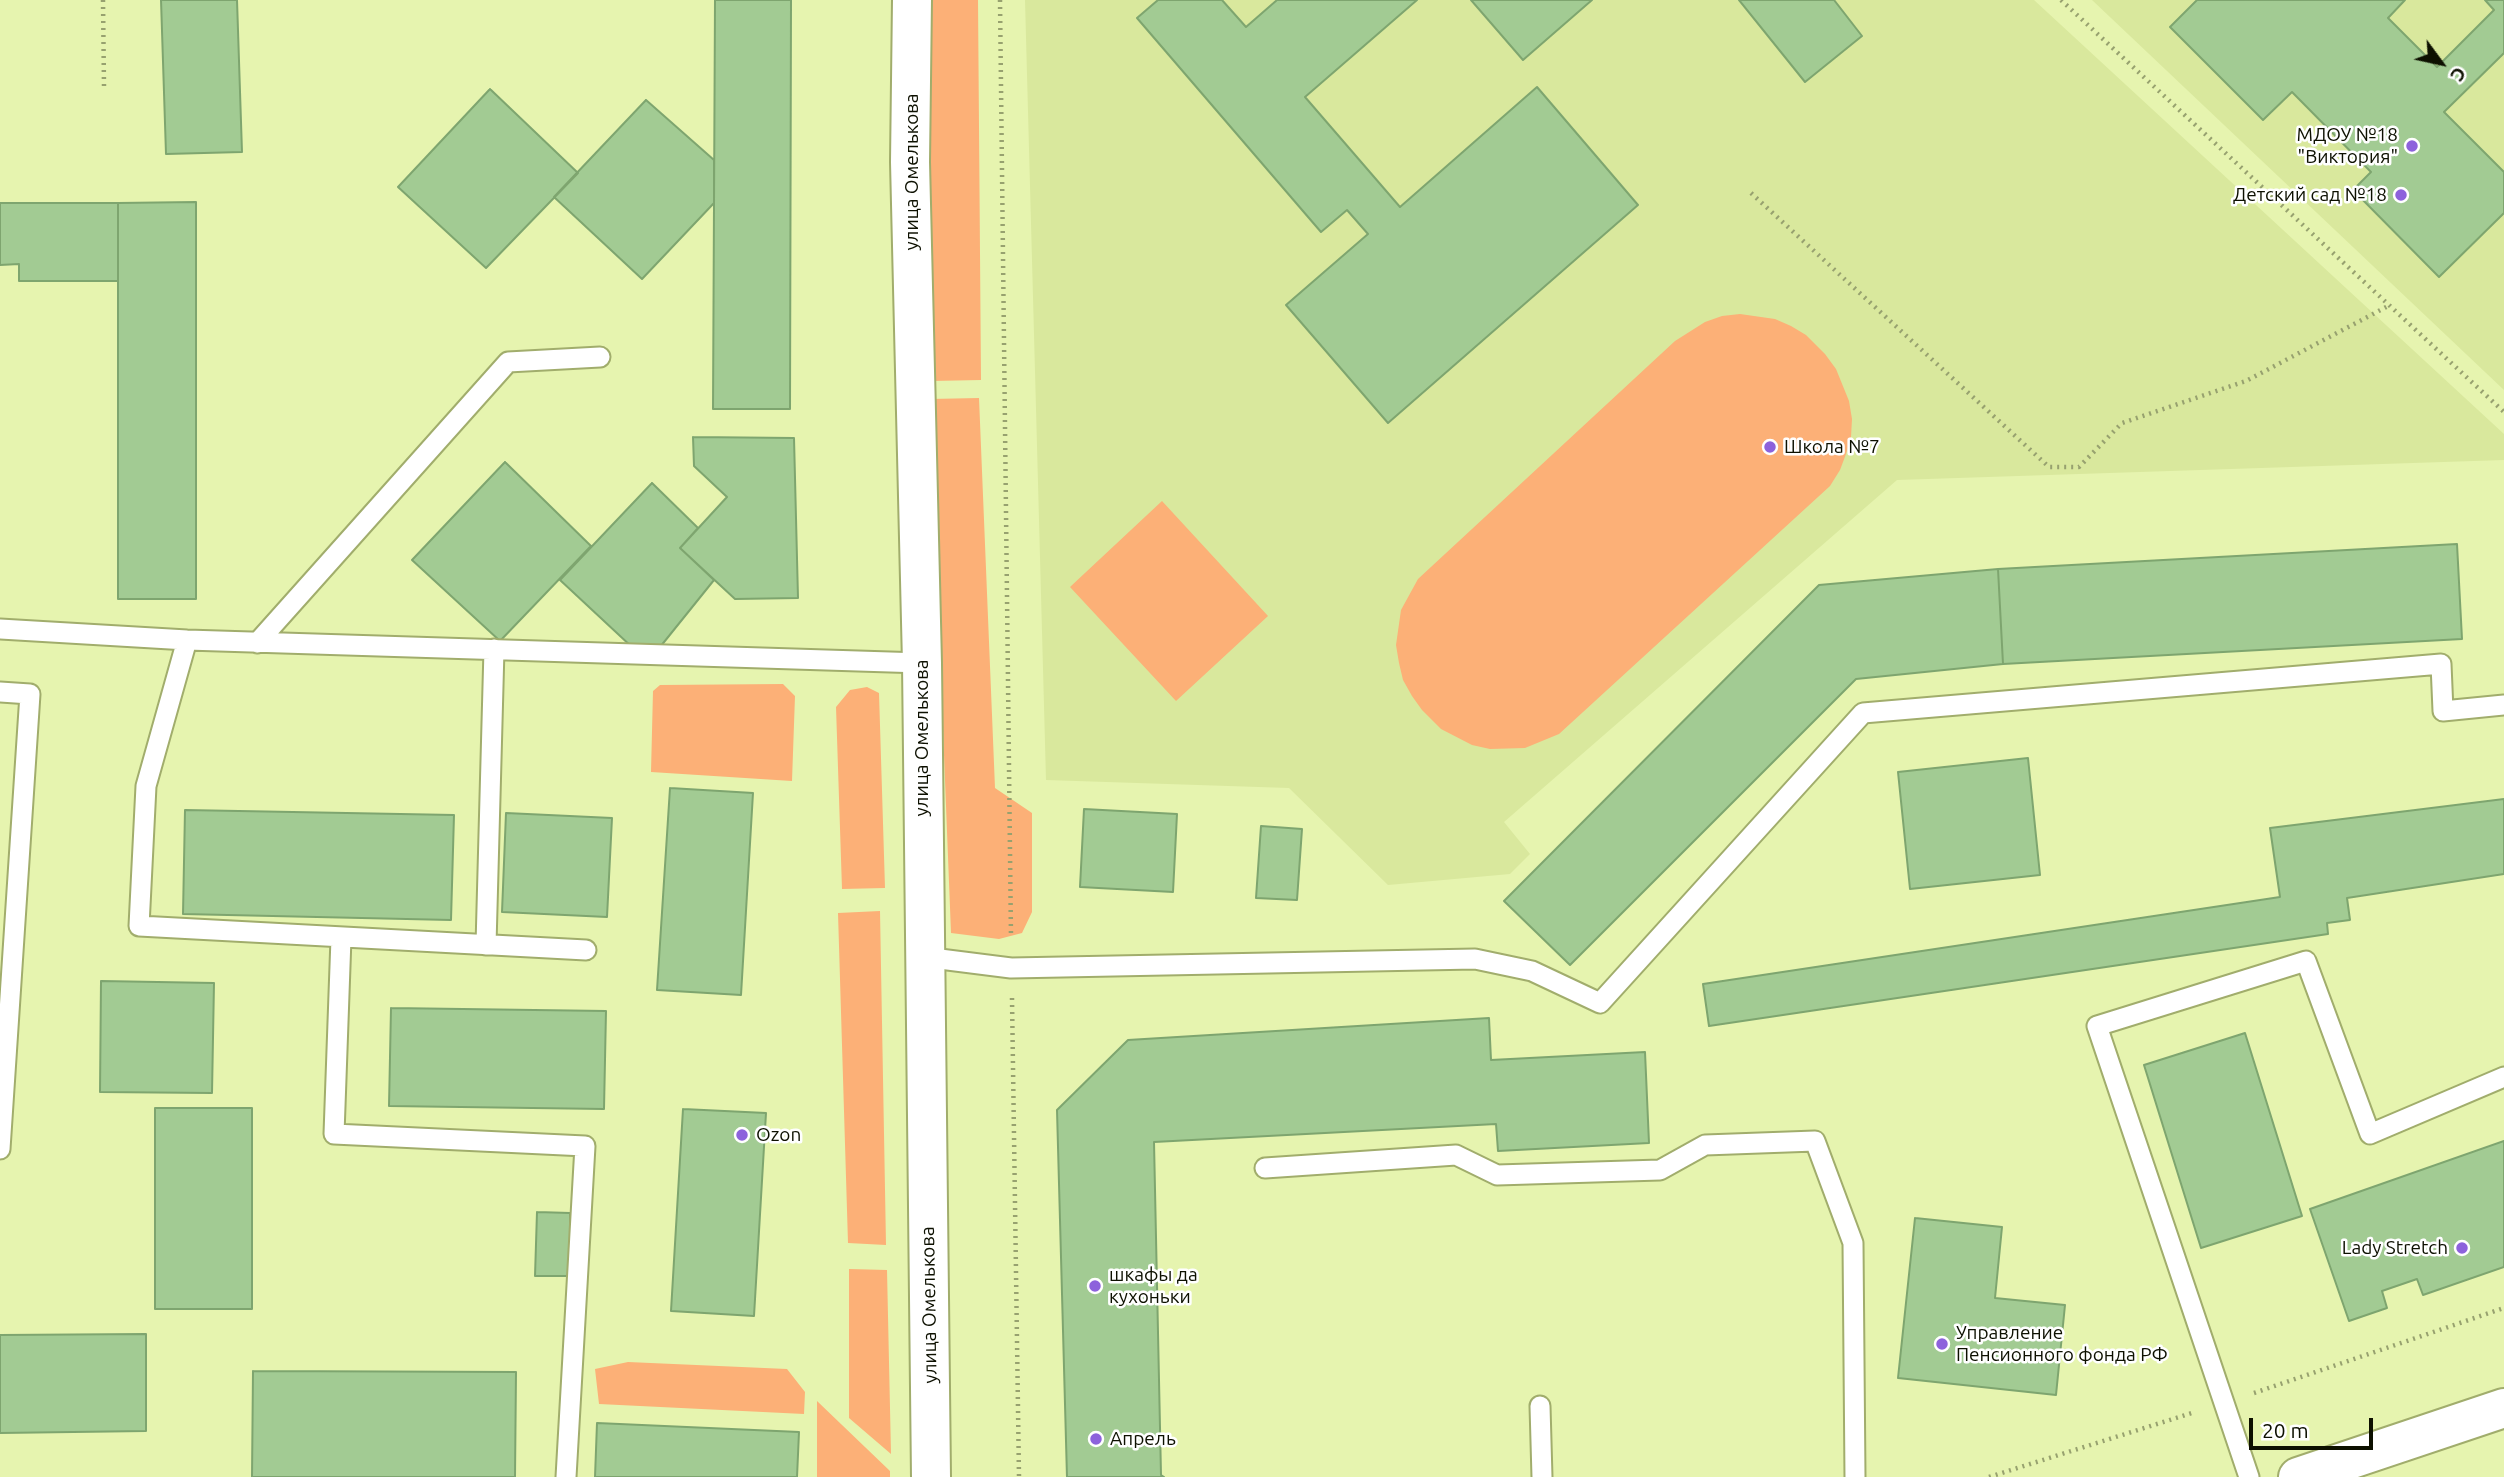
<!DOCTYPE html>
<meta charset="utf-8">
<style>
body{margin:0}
#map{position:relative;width:2504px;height:1477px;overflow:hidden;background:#e6f4af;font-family:Ubuntu,sans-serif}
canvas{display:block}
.north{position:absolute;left:2406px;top:28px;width:70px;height:70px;-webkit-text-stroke:5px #fff;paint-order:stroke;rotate:123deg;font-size:19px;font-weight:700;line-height:28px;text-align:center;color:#0d1000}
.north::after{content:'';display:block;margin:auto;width:24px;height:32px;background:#0d1000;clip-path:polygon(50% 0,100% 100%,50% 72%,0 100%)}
.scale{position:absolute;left:2249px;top:1418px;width:124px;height:32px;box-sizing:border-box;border:4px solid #0d1000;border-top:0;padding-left:9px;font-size:21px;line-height:24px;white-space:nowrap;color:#0d1000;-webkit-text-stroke:5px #fff;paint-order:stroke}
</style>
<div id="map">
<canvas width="2504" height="1477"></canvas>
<div class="north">С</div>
<div class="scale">20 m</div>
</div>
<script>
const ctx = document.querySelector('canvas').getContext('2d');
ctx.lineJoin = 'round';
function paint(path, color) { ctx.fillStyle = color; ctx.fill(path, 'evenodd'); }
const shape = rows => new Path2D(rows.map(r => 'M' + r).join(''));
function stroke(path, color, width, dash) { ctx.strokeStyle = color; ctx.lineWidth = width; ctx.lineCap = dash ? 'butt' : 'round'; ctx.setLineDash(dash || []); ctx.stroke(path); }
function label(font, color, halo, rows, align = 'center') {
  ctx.font = font + ' Ubuntu,sans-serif'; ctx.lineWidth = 5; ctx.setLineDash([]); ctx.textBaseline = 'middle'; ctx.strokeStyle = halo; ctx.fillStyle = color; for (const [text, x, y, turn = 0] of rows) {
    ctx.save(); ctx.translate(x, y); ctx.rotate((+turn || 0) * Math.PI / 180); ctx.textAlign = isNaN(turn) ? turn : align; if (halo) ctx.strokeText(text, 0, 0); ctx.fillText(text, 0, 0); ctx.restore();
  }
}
paint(shape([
 [1025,0,2034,0,2504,434,2504,460,1897,480,1504,822,1530,854,1510,874,1388,885,1289,788,1046,780],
 [2092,0,2504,0,2504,390]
]), '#d9e89d');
paint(shape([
 [931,0,978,0,981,380,931,381],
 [1740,314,1775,319,1791,326,1806,335,1825,354,1836,369,1849,401,1852,419,1851,437,1846,454,1840,470,1830,486,1559,734,1525,748,1490,749,1472,745,1441,729,1422,710,1412,696,1403,680,1399,663,1396,645,1401,610,1418,579,1675,341,1705,322,1722,316],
 [979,398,995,788,1032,813,1032,912,1022,933,999,939,951,933,930,399],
 [1162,501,1268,616,1176,701,1070,587],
 [783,684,795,696,792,781,651,772,653,691,660,685],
 [867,687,879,693,885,888,842,889,836,707,850,690],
 [880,911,886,1245,848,1243,838,913],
 [849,1269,887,1270,891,1454,849,1418],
 [628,1362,787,1369,805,1392,804,1414,599,1404,595,1369],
 [817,1401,890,1471,890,1477,817,1477]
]), '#fcb077');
const building = shape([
 [161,0,237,0,242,152,166,154,161,0],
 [715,0,791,0,790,409,713,409,715,0],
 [1158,0,1222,0,1246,27,1277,0,1417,0,1305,97,1400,207,1537,87,1638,205,1388,423,1286,305,1368,234,1347,210,1321,232,1137,18,1158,0],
 [1471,0,1592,0,1523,60,1471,0],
 [1739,0,1834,0,1862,36,1805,82,1739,0],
 [2197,0,2405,0,2388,18,2437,67,2494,10,2485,0,2504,0,2504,53,2444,112,2504,172,2504,213,2439,277,2353,190,2371,172,2292,92,2263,120,2170,27,2197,0],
 [490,89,578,173,486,268,398,187,490,89],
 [646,100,714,160,714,203,642,279,554,197,646,100],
 [196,202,196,599,118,599,118,203,196,202],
 [0,203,118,203,118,281,19,281,19,264,0,265,0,203],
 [693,437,794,438,798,598,735,599,680,548,727,497,694,466,693,437],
 [505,462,591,546,500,641,412,560,505,462],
 [652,483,698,528,680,548,714,580,648,662,560,580,652,483],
 [2457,544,2462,639,2003,664,1998,569,2457,544],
 [1998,569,2003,664,1856,679,1570,965,1504,901,1819,585,1998,569],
 [2028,758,2040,875,1910,889,1898,772,2028,758],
 [670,788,753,793,741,995,657,990,670,788],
 [2504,799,2504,874,2347,898,2350,920,2327,923,2328,934,1709,1026,1703,984,2280,897,2270,828,2504,799],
 [1084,809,1177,814,1173,892,1080,887,1084,809],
 [185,810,454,815,451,920,183,914,185,810],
 [506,813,612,818,607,917,502,912,506,813],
 [1261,826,1302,829,1297,900,1256,898,1261,826],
 [101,981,214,983,212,1093,100,1092,101,981],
 [391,1008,606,1011,604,1109,389,1106,391,1008],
 [1489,1018,1491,1060,1645,1052,1649,1143,1498,1151,1496,1124,1154,1142,1161,1475,1164,1477,1067,1477,1057,1110,1128,1040,1489,1018],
 [2245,1033,2302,1216,2201,1248,2144,1065,2245,1033],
 [155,1108,252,1108,252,1309,155,1309,155,1108],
 [683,1109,766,1113,754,1316,671,1311,683,1109],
 [2504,1141,2504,1267,2423,1295,2417,1279,2382,1291,2387,1308,2349,1321,2310,1209,2504,1141],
 [537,1212,570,1213,570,1276,535,1276,537,1212],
 [1915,1218,2002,1227,1995,1298,2065,1305,2056,1395,1898,1378,1915,1218],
 [146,1334,146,1431,0,1433,0,1335,146,1334],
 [253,1371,516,1372,515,1477,252,1477,253,1371],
 [597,1423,799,1432,797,1477,595,1477,597,1423]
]);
paint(building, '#a2cb93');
stroke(building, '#7ea56f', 2);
const lane = shape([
 [0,629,187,640,922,663],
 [187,640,146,786,139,926,586,950],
 [257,643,508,362,600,357],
 [0,692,30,694,0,1149],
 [341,938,334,1134,585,1146,566,1477],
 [486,945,494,649],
 [924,957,1011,968,1475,959,1532,971,1600,1003,1863,713,2441,664,2443,711,2504,705],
 [1265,1168,1456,1155,1497,1175,1660,1170,1705,1145,1815,1141,1853,1243,1855,1477],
 [1540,1406,1542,1477],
 [2249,1477,2097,1026,2306,961,2370,1134,2504,1077]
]);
const street = shape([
 [2298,1477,2504,1408]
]);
const secondary = shape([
 [912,0,910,162,922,663,931,1477]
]);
stroke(lane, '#a1ad6c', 23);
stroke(street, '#a1ad6c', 42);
stroke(secondary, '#a1ad6c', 42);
stroke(shape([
 [103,0,104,86],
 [1000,0,1011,937],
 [2061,0,2504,412],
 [1751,193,2049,467,2079,467,2122,423,2246,381,2390,305],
 [1012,998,1019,1477],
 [2254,1393,2504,1308],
 [1989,1477,2195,1412]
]), '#97a16f', 4.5, [2, 5]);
stroke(lane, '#fff', 19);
stroke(street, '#fff', 38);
stroke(secondary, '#fff', 38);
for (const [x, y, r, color] of [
 [2412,146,7,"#8d62dc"],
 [2401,195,7,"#8d62dc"],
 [1770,447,7,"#8d62dc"],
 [742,1135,7,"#8d62dc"],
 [2462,1248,7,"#8d62dc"],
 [1095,1286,7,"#8d62dc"],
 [1942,1344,7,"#8d62dc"],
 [1096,1439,7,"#8d62dc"]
]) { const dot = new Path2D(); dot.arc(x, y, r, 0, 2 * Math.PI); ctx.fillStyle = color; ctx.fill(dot); stroke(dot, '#fff', 2.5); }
label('19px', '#0d1000', '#fff', [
 ["МДОУ №18",2398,135,"right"],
 ["\"Виктория\"",2398,157,"right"],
 ["Детский сад №18",2387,195,"right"],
 ["Школа №7",1784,447],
 ["Ozon",756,1135],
 ["Lady Stretch",2448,1248,"right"],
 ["шкафы да",1109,1275],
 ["кухоньки",1109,1297],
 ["Управление",1956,1333],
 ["Пенсионного фонда РФ",1956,1355],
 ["Апрель",1110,1439]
], 'left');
label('19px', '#0d1000', '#fff', [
 ["улица Омелькова",912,172,-90],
 ["улица Омелькова",922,738,-90],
 ["улица Омелькова",929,1305,-91]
]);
</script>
